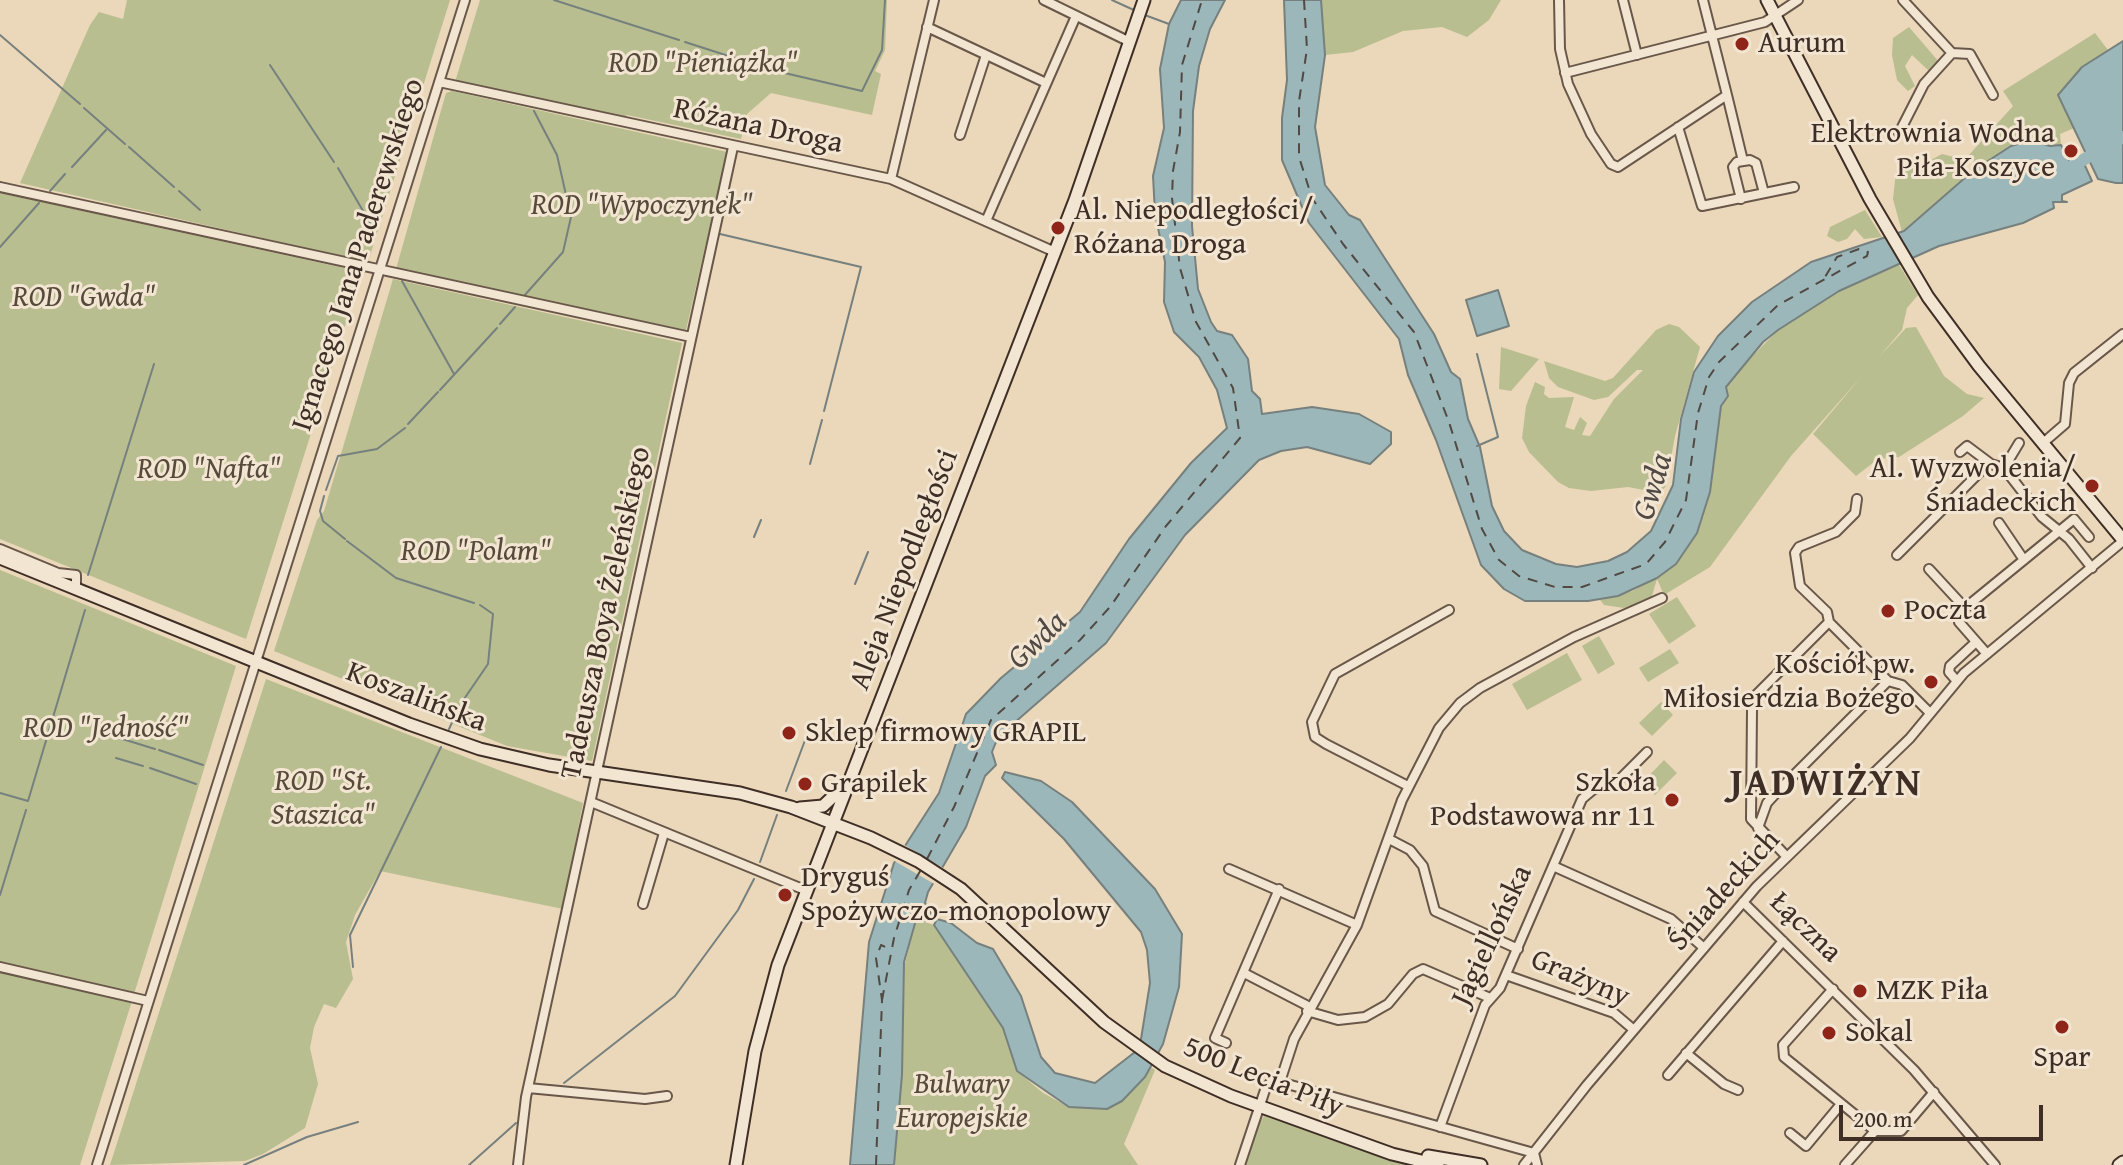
<!DOCTYPE html>
<meta charset="utf-8">
<style>
body{margin:0}
#map{position:relative;width:2123px;height:1165px;overflow:hidden;background:#ebd7b9;font-family:"Gentium Book Plus",serif}
canvas{display:block}
.scale{position:absolute;left:1839px;top:1105px;width:204px;height:36px;box-sizing:border-box;border:4px solid #3e2e25;border-top:0;padding-left:10px;font-size:24px;line-height:28px;white-space:nowrap;color:#3e2e25;-webkit-text-stroke:6px #f2e5d2;paint-order:stroke}
</style>
<div id="map">
<canvas width="2123" height="1165"></canvas>
<div class="scale">200 m</div>
</div>
<script>
const ctx = document.querySelector('canvas').getContext('2d');
ctx.lineJoin = 'round';
function paint(path, color) { ctx.fillStyle = color; ctx.fill(path, 'evenodd'); }
const shape = rows => new Path2D(rows.map(r => 'M' + r).join(''));
function stroke(path, color, width, dash) { ctx.strokeStyle = color; ctx.lineWidth = width; ctx.lineCap = dash ? 'butt' : 'round'; ctx.setLineDash(dash || []); ctx.stroke(path); }
function label(font, color, halo, rows, align = 'center') {
  ctx.font = font + ' "Gentium Book Plus",serif'; ctx.lineWidth = 6; ctx.setLineDash([]); ctx.textBaseline = 'middle'; ctx.strokeStyle = halo; ctx.fillStyle = color; for (const [text, x, y, turn = 0] of rows) {
    ctx.save(); ctx.translate(x, y); ctx.rotate((+turn || 0) * Math.PI / 180); ctx.textAlign = isNaN(turn) ? turn : align; if (halo) ctx.strokeText(text, 0, 0); ctx.fillText(text, 0, 0); ctx.restore();
  }
}
paint(shape([
 [127,0,450,0,368,262,20,183,90,25,99,12,123,19],
 [480,0,887,0,885,50,875,71,881,74,872,115,771,93,747,114,741,139,627,115,624,118,455,82],
 [1321,0,1501,0,1489,20,1467,37,1442,27,1403,31,1353,52,1325,55],
 [1909,27,1939,62,1929,71,1912,55,1905,66,1915,86,1908,91,1897,80,1892,55,1893,38],
 [2095,33,2108,50,2082,67,2068,117,2074,128,2060,134,2061,145,2011,146,1977,168,1969,155,2013,106,2003,91],
 [452,91,727,152,686,330,396,269,446,93],
 [1942,154,1954,157,1964,179,1937,205,1902,232,1893,199,1896,172,1902,168,1916,168],
 [0,193,362,272,246,639,0,539],
 [1865,210,1882,237,1864,239,1855,229,1847,239,1838,242,1827,236,1830,227],
 [1899,265,1918,295,1907,308,1902,330,1879,357,1906,328,1916,327,1944,376,1967,394,1984,398,1963,416,1899,457,1878,459,1856,476,1813,434,1862,376,1791,456,1710,567,1664,595,1657,579,1651,599,1624,608,1604,605,1600,600,1633,591,1676,564,1710,491,1721,406,1728,396,1726,387,1729,380,1778,330,1839,291],
 [393,279,682,343,592,761,507,746,274,651,317,520,324,511],
 [1669,324,1679,327,1700,347,1675,436,1666,486,1660,493,1628,487,1591,491,1569,488,1558,482,1529,452,1522,438,1526,406,1535,382,1545,387,1544,394,1549,398,1574,397,1565,427,1574,430,1580,417,1587,423,1582,435,1590,436,1614,399,1643,370,1637,370,1608,397,1594,400,1558,387,1549,378,1544,361,1605,381,1613,378,1656,330],
 [1501,347,1539,359,1511,391,1499,389],
 [0,570,236,666,134,994,0,964],
 [1677,597,1696,626,1669,644,1649,614],
 [1599,636,1615,664,1598,674,1582,646],
 [1670,649,1679,663,1648,682,1639,668],
 [1567,653,1582,680,1527,710,1512,684],
 [266,679,583,803,563,909,380,871,355,915,346,942,353,979,336,1008,324,1004,314,1027,310,1048,318,1084,305,1128,263,1154,245,1161,110,1165],
 [1661,702,1673,715,1652,736,1639,723],
 [1664,760,1677,773,1655,795,1643,782],
 [916,919,934,925,942,936,1003,1028,1017,1071,1043,1093,1069,1107,1107,1109,1122,1101,1138,1085,1149,1066,1155,1070,1124,1144,1138,1165,894,1165,902,1075,903,972],
 [0,971,132,1001,80,1165,0,1165],
 [1264,1116,1374,1154,1414,1165,1244,1165,1254,1125,1258,1125]
]), '#b8be8f');
const water = shape([
 [1181,0,1225,0,1210,29,1199,66,1193,111,1192,226,1198,289,1211,322,1217,331,1232,335,1248,359,1252,391,1260,399,1262,414,1312,407,1359,414,1391,432,1391,444,1370,464,1307,447,1281,451,1259,460,1185,535,1106,643,998,737,992,752,996,765,985,776,966,827,928,892,925,903,931,913,926,921,916,920,904,962,902,1075,894,1165,850,1165,869,942,894,863,939,793,966,714,1001,678,1080,612,1129,539,1191,463,1227,428,1217,390,1199,357,1174,332,1164,302,1165,262,1155,213,1153,176,1164,128,1160,69,1169,24,1181,0],
 [1284,0,1321,0,1325,55,1315,127,1325,185,1349,215,1360,220,1434,334,1451,372,1460,379,1468,419,1480,447,1492,506,1504,531,1522,550,1556,564,1577,567,1608,561,1627,552,1651,531,1673,485,1681,419,1694,372,1718,336,1752,302,1811,262,1904,231,1974,170,2011,146,2031,140,2050,146,2061,145,2070,162,2081,157,2092,181,2062,195,2062,201,2067,202,2053,202,2054,208,2023,223,1939,246,1839,291,1778,330,1763,342,1726,387,1728,396,1721,406,1710,492,1697,533,1676,564,1657,578,1618,596,1588,601,1525,601,1504,589,1481,565,1436,440,1408,375,1399,339,1309,223,1282,160,1282,118,1287,80,1284,0],
 [2123,41,2123,183,2116,183,2098,179,2058,95,2082,67,2123,41],
 [1498,290,1509,326,1477,336,1466,300,1498,290],
 [1005,772,1041,781,1072,802,1155,889,1182,934,1179,987,1163,1044,1145,1077,1122,1101,1107,1109,1069,1107,1017,1071,1003,1028,934,925,937,919,951,923,977,943,993,949,1021,996,1041,1057,1055,1073,1095,1083,1135,1052,1141,1039,1150,983,1147,950,1141,932,1064,839,1002,778,1005,772]
]);
paint(water, '#9cb7b9');
stroke(water, '#76807e', 2);
paint(shape([
 [901,843,945,869,936,885,891,859]
]), '#ebd7b9');
stroke(shape([
 [554,0,679,40],
 [1112,0,1136,11],
 [1142,14,1169,24],
 [0,35,80,104],
 [685,42,769,69],
 [270,65,334,162],
 [776,71,862,91,882,50,885,0],
 [84,108,125,144],
 [129,147,174,187],
 [72,167,106,130],
 [338,168,373,228],
 [50,191,65,174],
 [179,191,200,210],
 [720,234,861,267,824,411],
 [0,247,39,203],
 [402,281,454,374],
 [524,296,563,252,571,217,557,155,534,111],
 [500,324,515,307],
 [440,390,497,328],
 [408,424,438,392],
 [1477,446,1498,437,1477,354],
 [810,464,822,420],
 [326,490,338,456,377,449,405,428],
 [324,496,320,511,323,521,345,539],
 [754,537,761,520],
 [347,541,396,578,474,603],
 [88,575,154,364],
 [855,584,868,552],
 [462,702,488,664,493,614,480,605],
 [449,729,460,706],
 [103,733,155,749],
 [159,750,203,765],
 [116,758,143,766],
 [150,768,196,784],
 [786,791,807,735],
 [0,793,28,801,85,610],
 [760,862,777,815],
 [0,895,26,810],
 [353,967,350,935,441,747],
 [564,1083,675,996,738,910,754,879],
 [244,1165,307,1137,358,1122],
 [469,1165,516,1123]
]), '#76807e', 2);
stroke(shape([
 [2069,168,2123,137]
]), '#9cb7b9', 12);
stroke(shape([
 [1304,0,1307,49,1299,101,1299,157,1312,198,1343,244,1414,332,1449,422,1482,529,1499,560,1519,576,1555,587,1582,587,1646,564,1665,542,1686,500,1698,413,1709,377,1719,362,1778,305,1867,256,1868,252,1859,249,1837,257,1825,277],
 [927,859,954,807,991,720,1080,640,1110,607,1166,526,1240,438,1233,388,1196,322,1180,268,1172,198,1173,171,1180,132,1182,65,1202,0],
 [882,1000,894,938,909,890,922,868],
 [876,1165,882,1000,876,958,881,945,890,949]
]), '#514943', 2, [10, 8]);
const street = shape([
 [1044,0,1130,42],
 [1559,0,1560,49,1568,84,1591,134,1611,164,1618,167,1727,95,1703,0],
 [1623,0,1637,55],
 [1903,0,1952,53],
 [927,27,1044,82],
 [1952,53,1970,54,1993,95],
 [1565,73,1765,22,1798,0],
 [439,82,891,179,1055,252],
 [1727,95,1743,161],
 [1678,127,1702,206,1794,187],
 [1899,133,1924,84,1952,53],
 [960,135,986,55],
 [891,179,934,0],
 [0,187,691,337],
 [1741,199,1733,167,1737,162,1750,160,1756,163,1764,193],
 [986,221,1076,16],
 [2043,443,2065,424,2069,383,2074,373,2123,334],
 [1960,452,1967,446,1991,464],
 [2004,468,2042,517,2069,539,2092,568],
 [1857,499,1855,513,1836,532,1799,547,1795,553,1800,586,1827,612,1829,622,1888,681,1902,685,1930,713],
 [1999,523,2024,560],
 [0,549,58,573,76,575,76,589],
 [1897,555,1984,468,1991,464,2004,468,2019,443],
 [1929,569,1965,608],
 [1987,654,1959,622,1965,608,2074,519,2089,537],
 [1956,680,1949,672,1950,666,1976,642],
 [1408,786,1326,744,1315,737,1312,722,1335,674,1449,610],
 [591,802,805,890],
 [1758,828,1767,803,1778,791,1888,681],
 [1389,839,1410,850,1423,866,1435,911,1518,949],
 [1787,857,1751,819,1752,710,1755,696,1829,622],
 [1553,866,1671,919,1704,948],
 [1229,869,1357,925],
 [1743,902,1914,1070,1995,1165],
 [643,904,664,833],
 [0,967,148,1001],
 [1244,973,1310,1007],
 [1506,975,1614,1013,1634,1030],
 [1833,989,1783,1045,1784,1057,1875,1131,1901,1131,1934,1092],
 [1307,1011,1338,1020,1365,1017,1388,1004,1413,974,1423,969,1490,998],
 [1226,1043,1215,1038,1279,889],
 [1686,1053,1724,1084,1738,1090],
 [1668,1075,1783,941],
 [1280,1082,1534,1153,1537,1165],
 [528,1088,645,1099,667,1096],
 [1440,1127,1485,1005,1500,988,1582,799,1594,789,1618,781,1647,752],
 [1790,1133,1806,1146,1841,1104],
 [97,1165,465,0],
 [518,1165,526,1097,733,147],
 [1240,1165,1265,1090,1270,1083,1280,1082,1294,1039,1357,925,1402,800,1439,728,1460,703,1480,688,1574,637,1662,598],
 [1524,1165,1587,1085,1757,886,1910,738,1964,673,2123,541],
 [1845,1165,1875,1131]
]);
const secondary = shape([
 [1767,0,1870,199,1928,297,1979,366,2123,540],
 [0,558,409,724,480,749,549,765,740,793,791,807,871,838,918,861,961,889,1104,1022,1165,1066,1231,1096,1392,1154,1438,1165],
 [800,808,823,806,840,790],
 [1428,1156,1481,1165],
 [736,1165,755,1051,778,965,1075,200,1144,0],
 [2119,1165,2123,1162]
]);
stroke(street, '#69584a', 12);
stroke(secondary, '#3e2e25', 15);
stroke(street, '#f2e5d2', 8);
stroke(secondary, '#f2e5d2', 11);
for (const [x, y, r, color] of [
 [1742,44,8,"#8f2418"],
 [2071,151,8,"#8f2418"],
 [1058,228,8,"#8f2418"],
 [2092,486,8,"#8f2418"],
 [1888,611,8,"#8f2418"],
 [1931,682,8,"#8f2418"],
 [789,733,8,"#8f2418"],
 [805,784,8,"#8f2418"],
 [1672,800,8,"#8f2418"],
 [785,895,8,"#8f2418"],
 [1860,991,8,"#8f2418"],
 [2062,1027,8,"#8f2418"],
 [1829,1033,8,"#8f2418"]
]) { const dot = new Path2D(); dot.arc(x, y, r, 0, 2 * Math.PI); ctx.fillStyle = color; ctx.fill(dot); stroke(dot, '#f2e5d2', 3); }
label('30px', '#3e2e25', '#f2e5d2', [
 ["Aurum",1758,44],
 ["Elektrownia Wodna",2055,134,"right"],
 ["Piła-Koszyce",2055,168,"right"],
 ["Al. Niepodległości/",1074,211],
 ["Różana Droga",1074,245],
 ["Al. Wyzwolenia/",2076,469,"right"],
 ["Śniadeckich",2076,503,"right"],
 ["Poczta",1904,611],
 ["Kościół pw.",1915,665,"right"],
 ["Miłosierdzia Bożego",1915,699,"right"],
 ["Sklep firmowy GRAPIL",805,733],
 ["Szkoła",1656,783,"right"],
 ["Podstawowa nr 11",1656,817,"right"],
 ["Grapilek",821,784],
 ["Dryguś",801,878],
 ["Spożywczo-monopolowy",801,912],
 ["MZK Piła",1876,991],
 ["Sokal",1845,1033],
 ["Spar",2062,1058,"center"]
], 'left');
label('italic 30px', '#564b3a', '#f2e5d2', [
 ["ROD \"Pieniążka\"",703,64],
 ["ROD \"Wypoczynek\"",642,206],
 ["ROD \"Gwda\"",84,298],
 ["ROD \"Nafta\"",209,470],
 ["ROD \"Polam\"",476,552],
 ["ROD \"Jedność\"",106,729],
 ["ROD \"St.",323,782],
 ["Staszica\"",323,816],
 ["Bulwary",962,1085],
 ["Europejskie",962,1119]
]);
label('30px', '#3e2e25', '#f2e5d2', [
 ["Różana Droga",758,127,12],
 ["Ignacego Jana Paderewskiego",359,255,-72],
 ["Aleja Niepodległości",905,570,-69],
 ["Tadeusza Boya Żeleńskiego",607,613,-78],
 ["Koszalińska",416,698,21],
 ["Śniadeckich",1725,891,-48],
 ["Łączna",1805,928,44],
 ["Jagiellońska",1493,936,-65],
 ["Grażyny",1580,979,23],
 ["500 Lecia Piły",1263,1078,22]
]);
label('italic 32px', '#514943', '#f2e5d2', [
 ["Gwda",1654,487,-73],
 ["Gwda",1038,641,-44]
]);
ctx.letterSpacing = '2px';
label('bold 38px', '#3e2e25', '#f2e5d2', [
 ["JADWIŻYN",1826,785]
]);
ctx.letterSpacing = '0px';
</script>
